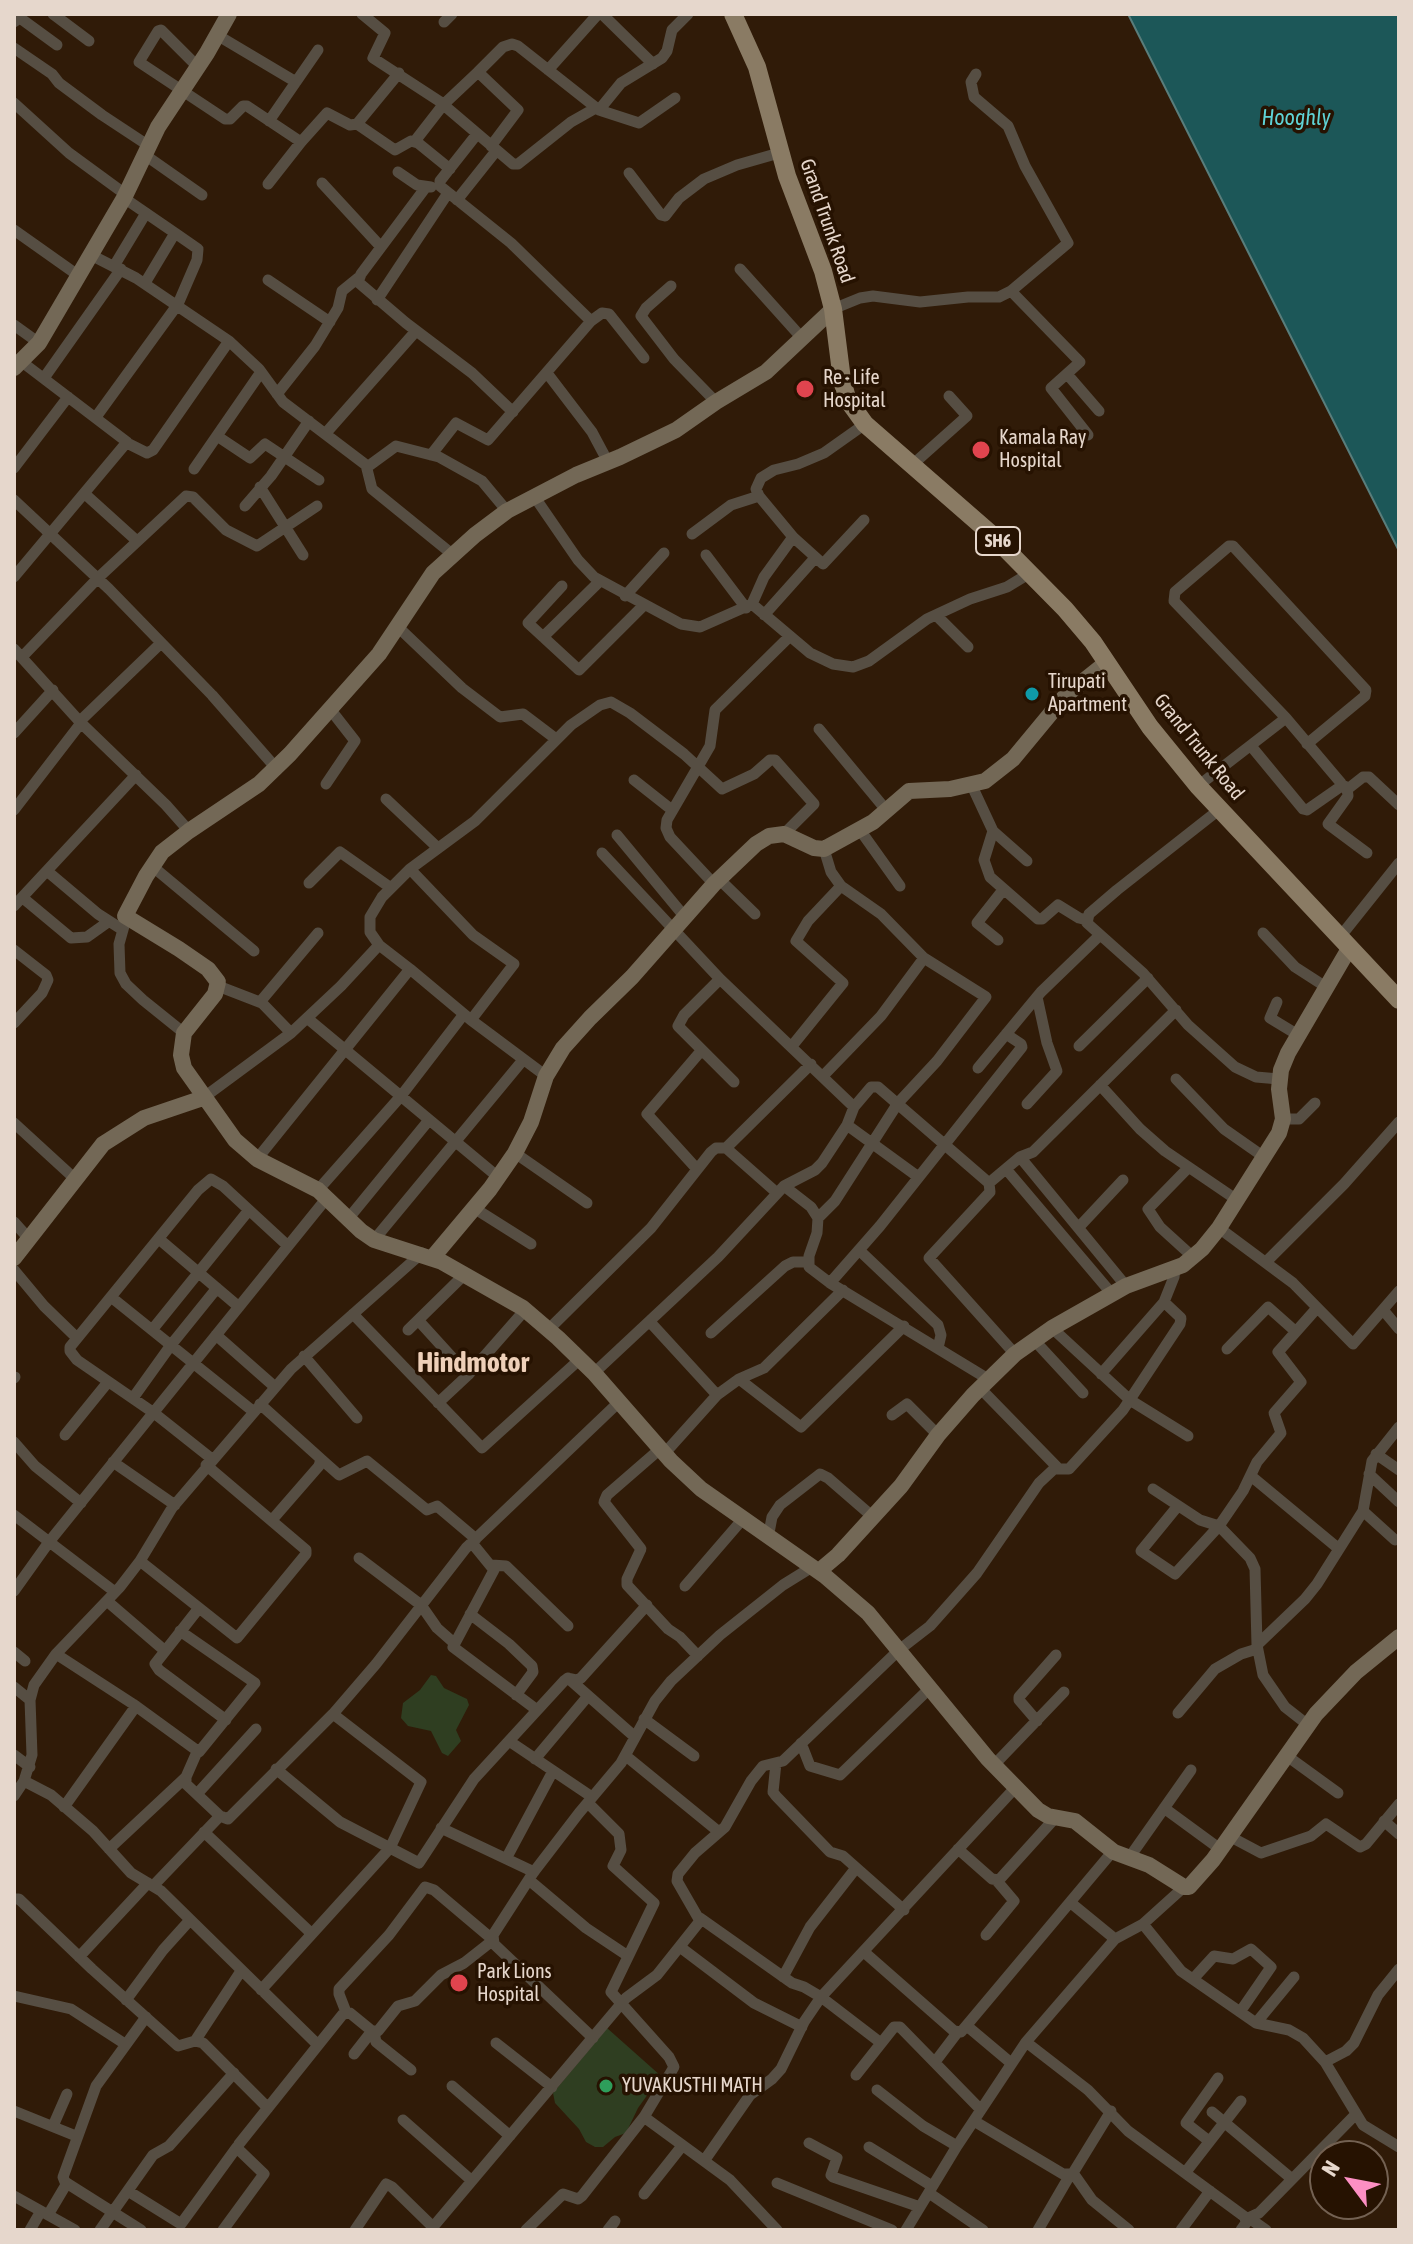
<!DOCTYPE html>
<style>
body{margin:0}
#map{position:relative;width:1413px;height:2244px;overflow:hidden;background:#301b08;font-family:"Asap Condensed",sans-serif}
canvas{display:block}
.frame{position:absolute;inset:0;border:16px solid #e6d7cc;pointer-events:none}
.north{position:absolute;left:1309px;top:2140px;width:80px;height:80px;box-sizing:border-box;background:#261201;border:2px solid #736152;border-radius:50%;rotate:302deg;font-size:22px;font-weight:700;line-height:32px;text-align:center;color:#e6d7cc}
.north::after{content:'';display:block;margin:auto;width:28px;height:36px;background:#fc8fc3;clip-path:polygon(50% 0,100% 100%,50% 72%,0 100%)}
</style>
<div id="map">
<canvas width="1413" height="2244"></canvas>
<div class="frame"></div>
<div class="north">N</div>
</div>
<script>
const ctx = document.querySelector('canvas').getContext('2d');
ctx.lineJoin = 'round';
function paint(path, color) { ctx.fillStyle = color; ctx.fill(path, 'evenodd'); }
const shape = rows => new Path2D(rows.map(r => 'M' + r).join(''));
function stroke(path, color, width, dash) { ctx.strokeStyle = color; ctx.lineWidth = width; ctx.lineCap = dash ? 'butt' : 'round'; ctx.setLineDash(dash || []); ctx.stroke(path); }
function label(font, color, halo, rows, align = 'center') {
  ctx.font = font + ' "Asap Condensed",sans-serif'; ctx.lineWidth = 7; ctx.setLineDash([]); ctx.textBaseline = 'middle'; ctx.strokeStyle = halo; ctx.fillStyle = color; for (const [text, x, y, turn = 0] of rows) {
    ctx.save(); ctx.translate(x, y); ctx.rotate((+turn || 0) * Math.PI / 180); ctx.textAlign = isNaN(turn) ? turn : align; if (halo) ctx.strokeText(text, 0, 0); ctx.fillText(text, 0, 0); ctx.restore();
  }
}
paint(shape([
 [431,1675,436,1676,444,1688,467,1699,469,1705,456,1730,461,1741,448,1756,442,1753,431,1731,408,1726,401,1718,403,1703,420,1690],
 [607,2028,661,2076,638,2108,626,2133,615,2137,603,2147,595,2147,586,2142,579,2129,555,2103,553,2093]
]), '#2f3e21');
const water = shape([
 [1128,14,1399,14,1399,551,1128,14]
]);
paint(water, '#1c5758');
stroke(water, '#597d7b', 2);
stroke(shape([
 [53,14,89,41],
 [362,14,385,33,373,58,439,101,513,164,518,164,571,122,594,109],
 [602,14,653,64],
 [14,22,20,18,57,45],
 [444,22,452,14],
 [217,35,296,82],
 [14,48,52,74,59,83,102,115,149,146],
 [197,66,161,30,158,31,139,62,225,119,230,119,243,106,247,106,301,142,327,113,350,125,357,124,399,73],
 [548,70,598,14],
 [478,72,503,47,512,44,518,46,599,110,621,83,662,58,667,51,672,30,688,14],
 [14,103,69,153,125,194],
 [599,110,639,123,675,98],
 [269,121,318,50],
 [357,124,395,150,411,141,418,143,450,169],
 [415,141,443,105,478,72,518,110,491,146],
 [145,155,202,195],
 [398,172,417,185,431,187],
 [629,173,661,215,665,216,679,198,704,179,737,165,779,153],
 [322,183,381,247],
 [268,184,301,142],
 [426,187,361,274,358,282,406,323,472,373,513,412],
 [124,198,175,233,145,283],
 [457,200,496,151],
 [14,230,79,276],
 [91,255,136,278,229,341,259,369,283,402,366,465,370,465,396,446,439,457,482,481,507,511],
 [114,266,146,213],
 [740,269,801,337],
 [268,280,330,322],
 [671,286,646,308,641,316,674,359,716,402],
 [1011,291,1080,362,1051,388,1088,435],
 [377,300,448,193],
 [833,309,860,298,873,296,920,302,968,297,999,297,1011,291,1068,243,1025,166,1008,126,974,97,971,82,976,74],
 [591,321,602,313,609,314,644,358],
 [14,325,39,343],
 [547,373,592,432,608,462],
 [1067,374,1099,411],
 [44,378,121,269],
 [277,394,315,346,338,308,342,291,358,278],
 [96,417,178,304,197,260,198,249,175,233],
 [325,434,416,331],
 [217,436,250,458,265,444,319,480],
 [127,443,147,453,153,450,229,341],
 [431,455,456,423,488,440,591,321,511,243,440,186,440,181,477,134],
 [366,465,372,489,452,554],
 [911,466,967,416,949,396],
 [14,468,68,397],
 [194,469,261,372],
 [260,487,303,555],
 [85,494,137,541],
 [534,496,578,560,594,577,681,624,700,627,752,604,764,577,793,537,759,496,756,489,761,478,774,470,798,464,824,453,865,424],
 [14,500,109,589,212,695,276,768],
 [245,506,271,476,309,421],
 [692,534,731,505,759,496],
 [793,537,823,564,864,520],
 [706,555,746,608],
 [14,577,127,442,22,362],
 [562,586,528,623,579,670,644,605],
 [625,596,664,553],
 [752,604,810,653,833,664,853,667,869,661,927,619,970,599,1007,587,1030,573],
 [764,615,815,558],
 [936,615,968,647],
 [398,627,462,688,500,717,523,714,556,739],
 [543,637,600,581],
 [14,649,81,723,166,805,189,831],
 [22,657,98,578,186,496,193,497,226,530,257,546,317,506],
 [80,721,160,644],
 [819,729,887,811],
 [14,733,53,690],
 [1251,746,1303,809,1307,810,1340,787,1341,783,1286,718],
 [634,780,672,810],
 [326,784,355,741,330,709],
 [1342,785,1349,788,1363,777,1369,777,1399,805],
 [972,786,993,831,984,860,990,877,1038,919,1042,919,1058,905,1079,918,1087,920],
 [1198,786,1286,718,1174,601,1175,592,1229,546,1233,546,1366,690,1365,696,1307,744],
 [1347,788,1348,796,1328,824,1367,853],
 [386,799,438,848],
 [1220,809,1117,890,1089,914,1087,923,1143,973,1188,1025,1235,1067,1256,1077,1279,1079],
 [14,810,81,723],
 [860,830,900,886],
 [993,831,1027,861],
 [617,835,684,916],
 [824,849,831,872,841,886,881,914,924,958],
 [602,853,720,979,854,1107,847,1125,822,1163,815,1170,784,1186,811,1207,818,1218,817,1233,809,1256,809,1267,830,1283,988,1379],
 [152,866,254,951],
 [410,869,473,935,514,964,471,1020],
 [47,871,98,914,123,930],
 [719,879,755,914],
 [309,883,340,852,391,888],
 [714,884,670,837,666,828,667,820,710,746,715,710,789,637],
 [23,898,71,938,87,937,108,922],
 [14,906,136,775],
 [126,919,119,944,120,973,126,984,143,1000,184,1033],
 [1263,933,1295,967,1326,987],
 [1340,937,1399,863],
 [998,940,977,923,1003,890],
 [14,950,46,975,48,980,42,993,14,1023],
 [410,969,471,1020,546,1076],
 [720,979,684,1015,678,1026,734,1082],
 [218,986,262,1003,291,1033],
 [260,1002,318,933],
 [1277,1002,1270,1018,1298,1035],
 [307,1018,498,1177],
 [792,1046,843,983,796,941,808,921,841,886],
 [1079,1046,1148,978],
 [978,1068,1041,992,1099,936],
 [1176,1079,1224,1129,1264,1157],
 [1100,1085,1140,1129,1165,1151,1237,1200],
 [203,1098,291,1033,341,986,379,945],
 [1027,1104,1057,1071,1047,1043,1037,997],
 [854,1107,871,1087,878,1087,989,1183,1020,1157,1033,1152,1176,1010],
 [1283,1119,1299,1119,1315,1103],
 [14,1123,74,1178],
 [847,1125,917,1176],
 [515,1153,587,1203],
 [1020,1157,1126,1286],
 [257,1159,410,969,379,945,370,932,370,917,382,897,410,869,475,821,571,725,600,705,611,702,630,713,684,754,722,789,754,774,770,760,775,760,814,804,784,834],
 [696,1168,647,1114,701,1051],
 [1188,1168,1148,1209,1160,1227,1193,1257],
 [1006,1169,1112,1294],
 [989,1183,990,1192,929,1258,1015,1354],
 [318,1190,401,1096,464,1014],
 [777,1193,726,1148,811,1064],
 [474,1208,531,1244],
 [818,1218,835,1201,898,1103,937,1061,986,997,924,958,881,1016,823,1076],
 [348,1219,429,1120],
 [14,1222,30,1240],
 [1079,1227,1123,1180],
 [1219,1228,1293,1283,1353,1344,1399,1291],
 [159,1239,239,1307],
 [374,1240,523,1060],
 [859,1250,938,1325,941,1335,938,1348],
 [1266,1262,1344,1184,1399,1122],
 [14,1270,44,1306,77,1338],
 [830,1283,880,1226,1022,1047,1021,1044,1006,1034],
 [111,1297,254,1412],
 [1384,1311,1399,1329],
 [353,1314,482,1448,579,1360],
 [418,1320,468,1375],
 [650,1322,717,1395],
 [1052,1328,1130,1400,1188,1436],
 [152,1330,249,1210],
 [408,1330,464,1275],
 [548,1330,651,1228,711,1152,716,1148,726,1148],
 [711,1333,785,1266,793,1262,808,1262],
 [216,1335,275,1387],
 [1034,1340,1083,1393],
 [1227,1349,1268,1307,1295,1331],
 [304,1356,357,1418],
 [594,1373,718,1257,784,1186],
 [1101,1374,1164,1302],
 [14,1378,15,1377],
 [739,1379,801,1427,904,1326],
 [980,1388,1058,1468],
 [133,1398,171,1345,217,1288],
 [438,1403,468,1375,525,1310],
 [260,1404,321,1459,319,1466,272,1520],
 [892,1415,907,1404,938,1435],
 [65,1435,108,1382],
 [14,1442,35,1466,81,1503],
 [660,1449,607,1495,604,1502,641,1549,627,1579,627,1585,668,1629,680,1637,698,1656],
 [664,1454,717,1395,739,1379,764,1368,843,1290],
 [1376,1454,1399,1470],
 [212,1459,154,1413,77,1360,70,1351,70,1347,198,1190,211,1179,223,1186,288,1246],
 [321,1459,339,1475,367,1461,427,1510,437,1506,476,1539],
 [113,1462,175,1505],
 [1369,1474,1399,1502],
 [1251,1476,1339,1549],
 [1153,1489,1200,1520,1219,1526,1175,1574,1141,1551,1177,1507],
 [1363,1511,1395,1540],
 [14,1515,115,1592],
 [768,1538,772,1517,780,1505,820,1474,828,1478,873,1517],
 [472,1543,494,1570,453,1647,537,1710],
 [359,1558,421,1605,437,1628,454,1643],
 [140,1561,237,1638,306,1554,306,1550,206,1465],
 [492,1565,506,1566,568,1626],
 [685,1586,742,1520],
 [14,1591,49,1542,326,1199],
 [107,1601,164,1650],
 [199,1608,155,1664,159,1670,226,1720],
 [470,1614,509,1644,532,1666,533,1672,516,1695],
 [1257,1645,1305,1599,1317,1584,1363,1511,1372,1461,1399,1427],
 [14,1652,25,1661],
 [56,1654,133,1704,199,1752,255,1683,180,1631],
 [568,1678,635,1737],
 [14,1687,30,1700],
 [1178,1713,1215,1669,1241,1654,1257,1649],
 [644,1719,694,1756],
 [1037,1721,1019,1700,1019,1697,1056,1655],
 [1308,1725,1285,1707,1263,1675,1257,1645,1255,1569,1250,1558,1219,1526,1243,1491,1257,1462,1281,1433,1274,1413,1301,1382,1278,1352,1317,1308],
 [509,1741,592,1797],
 [801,1743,810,1766,840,1775,930,1688],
 [197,1752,186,1777,186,1784,220,1816,228,1819,333,1714],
 [14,1755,30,1767],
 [626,1756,719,1832],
 [1287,1756,1338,1793],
 [535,1759,588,1696],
 [776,1763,773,1792,776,1796,830,1852,843,1856,904,1910],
 [994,1765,1064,1692],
 [276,1769,340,1822,419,1863,474,1779,564,1681,568,1678,577,1680,581,1678,647,1605],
 [24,1781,51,1795,93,1831,131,1873,161,1891,318,2045],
 [197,1794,256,1729],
 [14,1796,24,1781,32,1755,30,1700,34,1685,56,1654,120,1587,140,1561,172,1508,291,1369,422,1253],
 [64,1807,136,1706],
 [1164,1808,1220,1849],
 [1384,1821,1399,1834],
 [441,1828,534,1872],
 [204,1832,312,1934],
 [1229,1836,1261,1853,1311,1836,1326,1824,1360,1847,1366,1844,1399,1804],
 [109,1849,186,1777],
 [958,1849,992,1879,999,1880,1056,1817],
 [507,1857,553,1771],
 [1129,1858,1191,1770],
 [529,1880,586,1928,628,1956],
 [153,1886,220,1816],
 [14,1899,19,1899,92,1969,178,2046,195,2041,203,2043,268,2108],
 [1071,1903,1115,1939],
 [700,1918,792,1983,804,1987,821,1997,881,2043],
 [1143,1924,1181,1971,1256,2023,1289,2030,1303,2038,1325,2062,1363,2125,1399,2147],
 [986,1935,1014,1901,997,1881],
 [680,1947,754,2003,802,2027],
 [864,1952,954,2031,961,2032,1113,1851],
 [79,1957,148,1883],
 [783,1977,810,1927,856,1868],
 [1193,1979,1214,1956,1233,1959,1251,1949,1271,1967,1240,2012],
 [261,1990,390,1848,421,1782,333,1714,376,1664,466,1548,619,1402],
 [14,1996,71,2009,125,2044],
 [126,2000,163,1950,190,1920],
 [346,2012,339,1994,339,1989,389,1935,425,1887,434,1890,492,1939],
 [1256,2023,1294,1977],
 [967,2026,1011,2063],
 [374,2032,376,2042,411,2070],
 [593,2038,494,1944,493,1935,533,1873,579,1813,621,1763,655,1701,671,1681,720,1635,783,1585,812,1567],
 [195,2041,241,1971],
 [1026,2042,1088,2090,1128,2131,1245,2217,1246,2223,1241,2230],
 [496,2043,552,2087],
 [354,2054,372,2031],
 [935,2062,957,2033],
 [1325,2062,1346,2051,1354,2043,1378,1995,1399,1969],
 [856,2075,894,2027,900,2027,981,2110],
 [452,2086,510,2136],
 [877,2090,923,2126,957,2146],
 [14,2111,76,2136],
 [1111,2111,1073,2173,1092,2200,1129,2230],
 [1212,2112,1292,2179],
 [644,2117,730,2180,777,2230],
 [403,2120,471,2180],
 [974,2121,1063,2174,1073,2174],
 [53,2126,67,2094],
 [1209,2141,1186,2123,1218,2078],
 [809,2143,837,2158,831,2175,833,2177,920,2207],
 [869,2147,932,2186],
 [704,2161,750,2095,772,2079,781,2069,804,2022,821,1997,1015,1788],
 [1185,2173,1241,2101],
 [777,2183,892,2230],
 [128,2191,181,2224,237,2147],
 [929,2193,983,2230],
 [644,2194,682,2146],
 [14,2196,75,2230],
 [48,2215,67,2183],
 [1249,2218,1266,2230],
 [1246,2219,1259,2213,1355,2115],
 [30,2230,41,2211],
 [100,2230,153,2155,169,2146,234,2073],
 [141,2230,65,2182,63,2177,96,2086,146,2017],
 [223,2230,264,2174,238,2149,239,2144,343,2014,350,2013,372,2031,378,2031,398,2006,415,2001,441,1975,464,1963,492,1941],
 [355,2230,386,2184,392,2187,433,2227,626,1998,657,1975,700,1921,677,1881,678,1874,695,1853,725,1827,751,1781,763,1766,783,1761,899,1650,930,1626,977,1573,1039,1483,1054,1469,1069,1469,1123,1410,1180,1324,1181,1318,1164,1302,1174,1277,1175,1269],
 [526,2230,563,2194,578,2199,582,2196,644,2117,674,2067,669,2057,611,1992,654,1903,613,1866,621,1850,619,1834,588,1803],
 [608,2230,615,2221],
 [906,2230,957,2146,1026,2042,1115,1939,1143,1924,1184,1887],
 [1038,2230,1070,2175],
 [1181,2230,1210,2191]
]), '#564e43', 11);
stroke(shape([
 [833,309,766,372,716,402,676,430,620,457,576,475,507,511,475,535,433,573,379,654,290,754,259,784,189,831,162,852,146,876,125,916,179,949,208,969,218,982,215,994,184,1033,181,1055,184,1068,235,1140,257,1159,318,1190,361,1231,374,1240,442,1262,523,1308,558,1338,594,1373,671,1461,701,1489,825,1576,868,1613,988,1759,1038,1810,1048,1816,1075,1821,1114,1852,1149,1865,1184,1887,1189,1887,1213,1860,1316,1714,1356,1672,1399,1637],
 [14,368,39,343,124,198,158,127,207,53,229,14],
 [433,1257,490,1189,515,1153,531,1122,546,1076,563,1048,590,1018,632,977,714,884,756,844,769,836,784,834,814,848,824,849,873,822,909,791,950,789,985,781,1013,759,1066,695,1106,663],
 [14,1258,103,1144,144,1118,203,1098],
 [819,1571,838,1555,901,1486,938,1435,973,1395,1015,1354,1052,1328,1126,1286,1183,1265,1202,1249,1219,1228,1279,1133,1283,1119,1279,1089,1281,1070,1288,1053,1350,947]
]), '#736856', 16);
stroke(shape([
 [733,14,757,67,787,176,823,271,833,309,842,380,847,398,852,406,865,424,990,533,1065,609,1093,642,1150,727,1198,786,1399,1000]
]), '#8a7b64', 18);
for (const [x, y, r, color] of [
 [805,389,10,"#e0444e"],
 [981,450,10,"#e0444e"],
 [1032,694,8,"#0f9aa8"],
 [459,1983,10,"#e0444e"],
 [606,2086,8,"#2e9e5b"]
]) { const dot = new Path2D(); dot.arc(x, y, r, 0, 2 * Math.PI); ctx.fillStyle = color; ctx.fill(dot); stroke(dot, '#261201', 3); }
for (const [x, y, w] of [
 [998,541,44]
]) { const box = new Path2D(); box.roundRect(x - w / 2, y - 14, w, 28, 6); ctx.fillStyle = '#261201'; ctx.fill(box); stroke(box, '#e6d7cc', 2); }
label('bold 18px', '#e6d7cc', null, [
 ["SH6",998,541]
]);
label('20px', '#e6d7cc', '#261201', [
 ["Grand Trunk Road",827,221,71],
 ["Grand Trunk Road",1199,747,51]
]);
label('20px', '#e6d7cc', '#261201', [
 ["Re - Life",823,378],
 ["Hospital",823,401],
 ["Kamala Ray",999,438],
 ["Hospital",999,461],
 ["Tirupati",1048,682],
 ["Apartment",1048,705],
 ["Park Lions",477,1972],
 ["Hospital",477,1995],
 ["YUVAKUSTHI MATH",622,2086]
], 'left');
label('italic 22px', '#5fd3d6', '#261201', [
 ["Hooghly",1296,118]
]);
label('bold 28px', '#eed0b9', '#261201', [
 ["Hindmotor",473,1363]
]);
</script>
